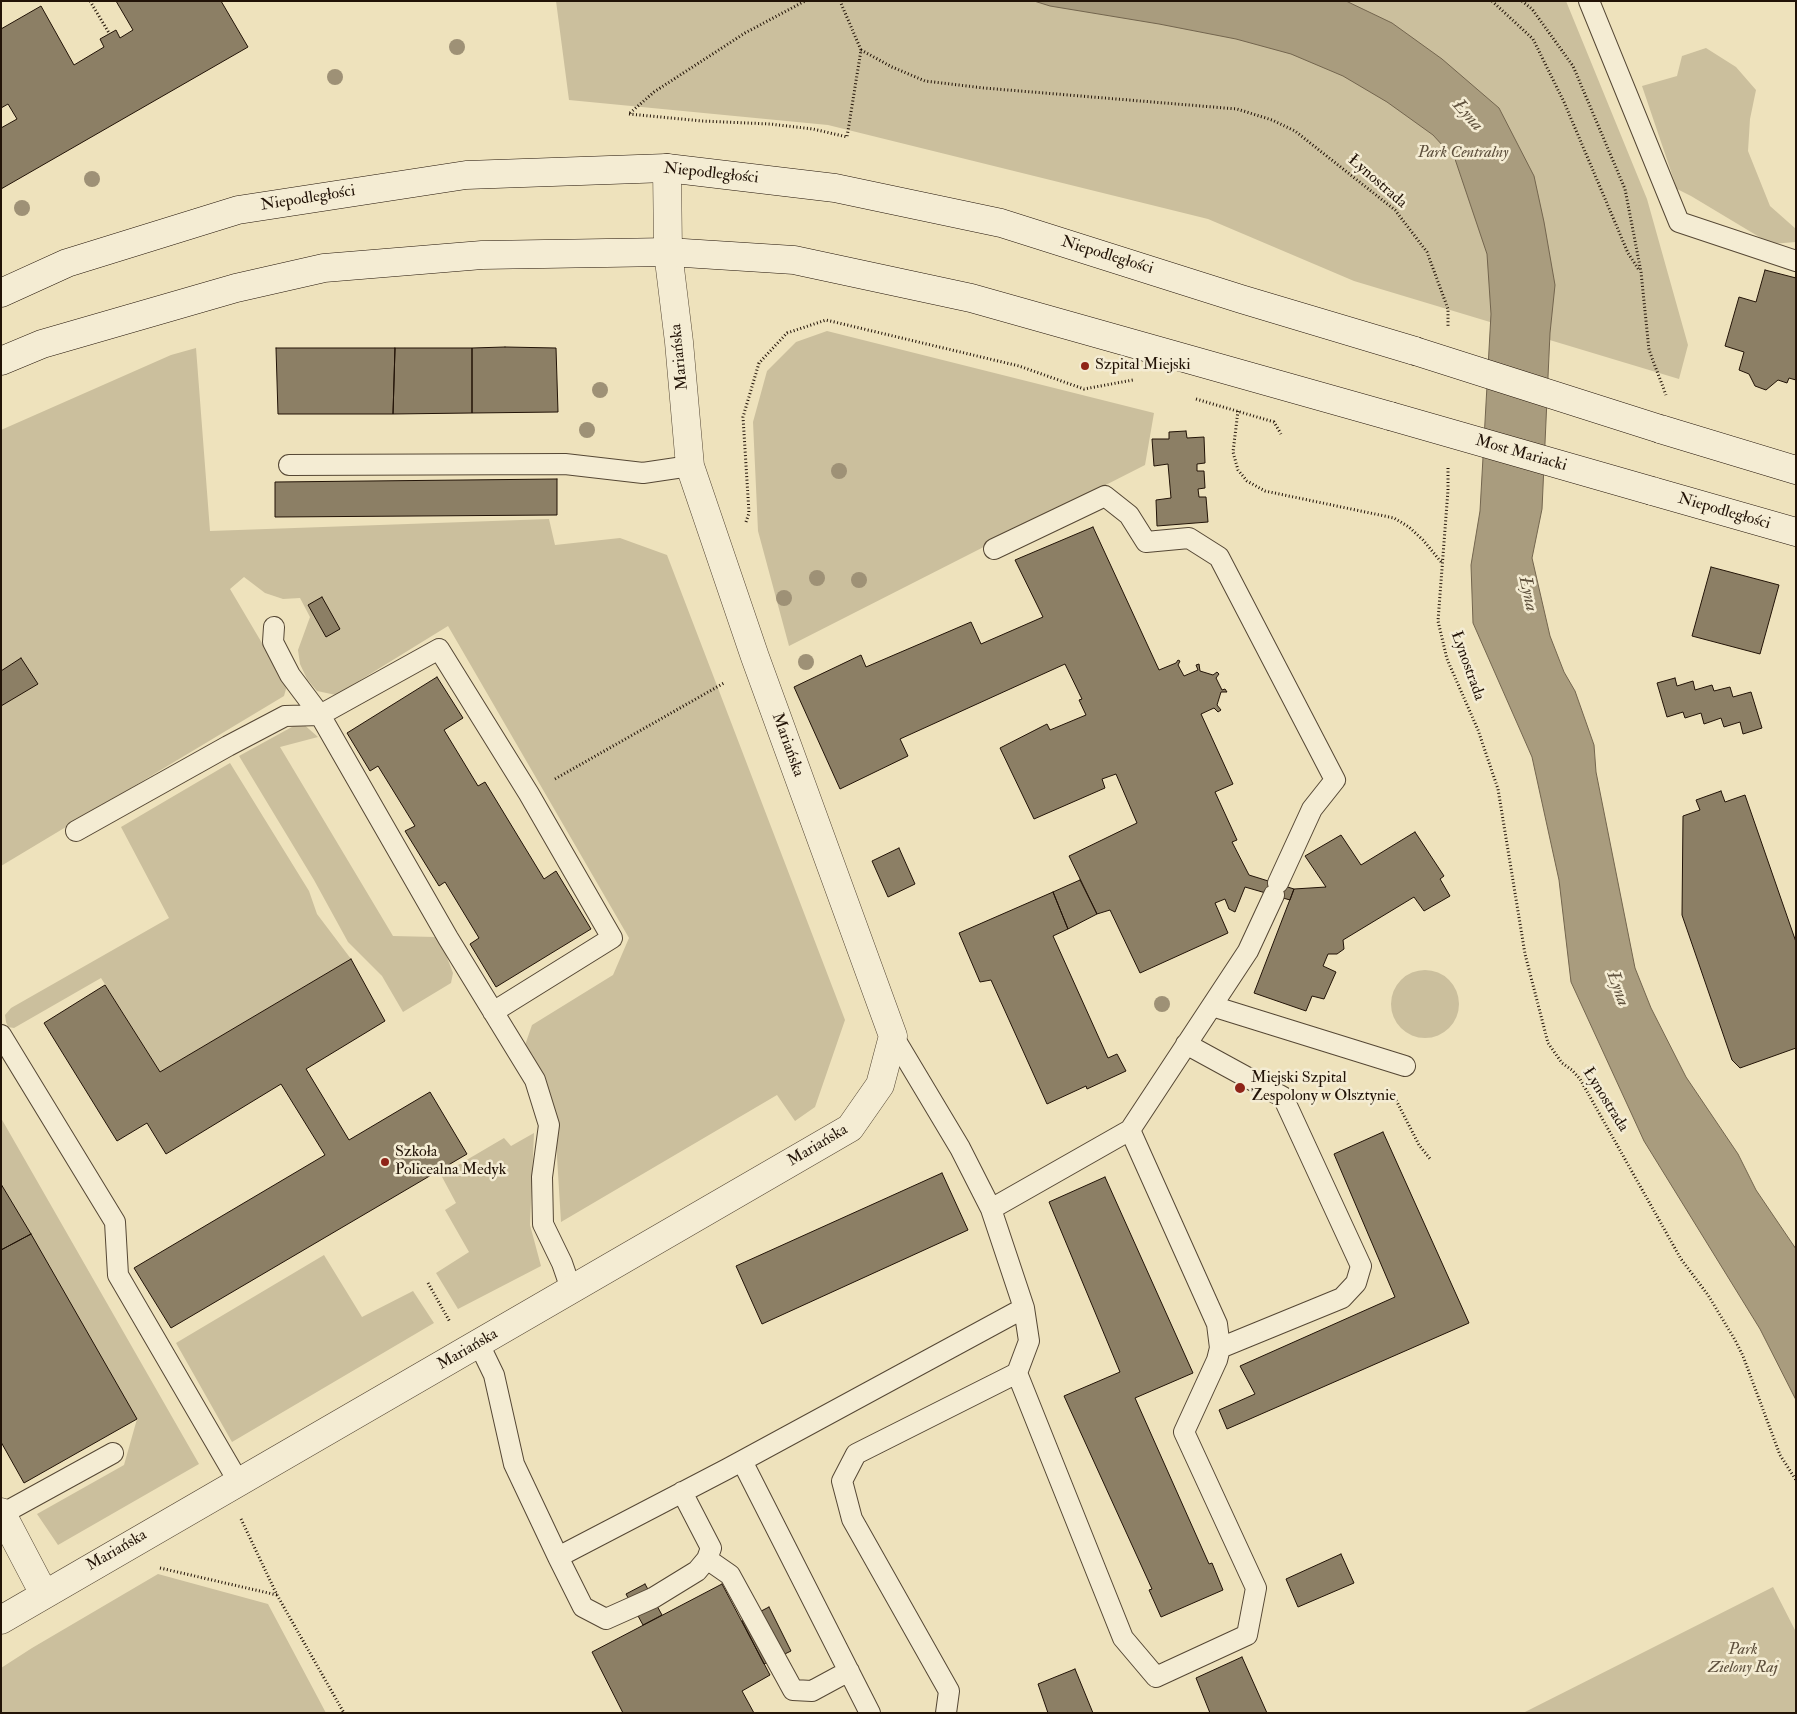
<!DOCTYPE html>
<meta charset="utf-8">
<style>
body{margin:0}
#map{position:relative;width:1797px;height:1714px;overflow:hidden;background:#eee2bc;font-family:"IM FELL Double Pica",serif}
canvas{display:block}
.frame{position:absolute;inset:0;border:2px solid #221307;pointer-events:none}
</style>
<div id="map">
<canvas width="1797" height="1714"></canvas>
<div class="frame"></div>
</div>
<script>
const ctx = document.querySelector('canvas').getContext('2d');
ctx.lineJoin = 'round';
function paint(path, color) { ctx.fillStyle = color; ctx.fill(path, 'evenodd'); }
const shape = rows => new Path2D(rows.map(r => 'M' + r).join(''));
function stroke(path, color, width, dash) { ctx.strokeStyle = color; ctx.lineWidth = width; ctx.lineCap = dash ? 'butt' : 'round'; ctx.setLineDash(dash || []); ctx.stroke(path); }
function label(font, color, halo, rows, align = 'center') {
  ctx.font = font + ' "IM FELL Double Pica",serif'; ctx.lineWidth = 5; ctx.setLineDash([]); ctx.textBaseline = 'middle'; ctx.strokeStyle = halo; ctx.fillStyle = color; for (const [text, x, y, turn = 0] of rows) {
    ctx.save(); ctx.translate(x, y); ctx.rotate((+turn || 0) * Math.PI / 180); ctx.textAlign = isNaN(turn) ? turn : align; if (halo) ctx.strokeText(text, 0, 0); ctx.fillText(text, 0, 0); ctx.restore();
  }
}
paint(shape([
 [556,1,1566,1,1647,199,1688,345,1679,379,1354,281,1208,219,828,125,569,100],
 [1706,48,1736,67,1756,90,1750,119,1748,151,1770,206,1796,229,1796,242,1771,244,1691,196,1677,189,1642,86,1677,76,1682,56],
 [827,331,1154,413,1145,465,789,646,758,531,753,422,767,371,796,342],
 [196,348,210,531,549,519,555,545,620,538,667,555,845,1020,815,1107,795,1121,777,1095,561,1222,554,1108,524,1048,532,1025,613,975,629,938,448,626,336,695,317,691,307,679,300,664,298,650,310,617,300,598,283,599,265,593,244,577,230,589,285,682,286,689,284,696,1,866,1,430,171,355],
 [301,722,318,737,280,747,393,936,435,937,443,947,453,973,451,983,403,1012,382,976,348,942,314,880,239,756],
 [230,763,309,891,317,914,351,959,160,1072,101,978,14,1028,8,1027,6,1022,5,1015,11,1008,169,918,121,827],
 '1391 1004a34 34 0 1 1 68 0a34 34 0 1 1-68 0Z',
 [1,1118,199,1464,58,1545,37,1514,124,1465,137,1419,1,1184],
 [534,1133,530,1225,541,1266,458,1309,436,1273,469,1252,445,1210,456,1203,441,1175,504,1138,511,1146],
 [324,1255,362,1317,413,1291,434,1323,232,1442,176,1343],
 [158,1574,268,1604,326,1713,1,1713,1,1668,32,1648],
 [1773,1587,1796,1632,1796,1713,1523,1713]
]), '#cbbf9d');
const water = shape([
 [1034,1,1346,1,1392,23,1442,59,1499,108,1534,176,1544,222,1555,285,1550,333,1542,509,1532,558,1550,636,1564,672,1575,691,1594,745,1596,772,1635,968,1651,1008,1686,1077,1738,1154,1756,1190,1796,1249,1796,1400,1760,1329,1644,1141,1571,982,1559,880,1532,757,1473,623,1471,565,1480,511,1491,314,1487,254,1455,159,1433,135,1387,102,1343,76,1291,54,1236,39,1159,24,1050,6,1034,1]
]);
paint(water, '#a99c7e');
stroke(water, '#73654e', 1);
const building = shape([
 [116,1,221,1,248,47,1,189,1,128,17,119,8,104,1,108,1,29,41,6,74,65,104,47,100,39,116,30,120,38,133,30,116,1],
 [1765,270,1796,278,1796,380,1789,378,1787,383,1778,380,1766,390,1755,386,1749,374,1739,370,1744,352,1725,346,1739,297,1756,302,1765,270],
 [505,347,556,348,558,412,472,413,472,348,505,347],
 [276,348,395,348,393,414,278,414,276,348],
 [395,348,472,348,472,413,393,414,395,348],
 [1186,431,1187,438,1204,437,1205,463,1197,464,1197,471,1204,471,1205,488,1198,489,1199,497,1206,497,1208,522,1157,526,1156,500,1171,498,1168,464,1154,466,1152,439,1169,439,1169,432,1186,431],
 [557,479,557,515,275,517,275,482,557,479],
 [1093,527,1159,670,1176,663,1178,660,1180,661,1178,665,1184,676,1198,670,1196,665,1199,664,1200,671,1213,675,1217,672,1219,674,1216,678,1222,690,1225,689,1227,692,1221,692,1217,705,1221,710,1218,712,1214,708,1201,714,1233,784,1215,792,1237,840,1232,842,1249,875,1294,889,1290,900,1245,887,1235,912,1229,909,1225,899,1215,903,1228,933,1140,973,1110,910,1097,914,1069,856,1137,823,1116,774,1102,779,1105,788,1034,819,1000,748,1047,724,1050,730,1086,715,1079,700,1082,699,1065,664,900,739,908,756,840,789,794,687,861,655,866,667,971,622,981,644,1043,617,1015,560,1093,527],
 [1711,567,1779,585,1760,654,1692,636,1711,567],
 [322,597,340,629,326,637,308,605,322,597],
 [21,658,38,684,1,706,1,671,21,658],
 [437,677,463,718,444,730,478,786,485,782,544,879,556,871,591,929,496,987,470,944,479,938,445,882,439,886,405,831,415,826,378,766,370,771,347,733,437,677],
 [1675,678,1677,686,1693,681,1695,690,1712,685,1714,691,1730,687,1733,697,1751,692,1762,728,1743,734,1740,722,1724,727,1721,718,1704,724,1701,713,1685,718,1683,712,1667,717,1657,683,1675,678],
 [1721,791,1725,802,1745,795,1796,942,1796,1048,1740,1068,1732,1060,1682,915,1683,816,1700,810,1696,800,1721,791],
 [1415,832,1444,876,1440,879,1450,896,1424,911,1414,897,1343,940,1344,949,1337,954,1328,954,1323,966,1336,972,1324,999,1312,996,1306,1011,1254,993,1294,889,1326,887,1305,856,1341,835,1361,865,1415,832],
 [899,848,915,884,888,897,872,861,899,848],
 [1080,880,1097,914,1068,929,1053,892,1080,880],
 [1053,892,1068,929,1053,936,1108,1058,1117,1054,1126,1071,1087,1089,1086,1086,1047,1104,991,980,980,982,959,933,1053,892],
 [351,959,385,1021,306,1069,349,1140,430,1092,467,1154,171,1328,134,1268,325,1155,281,1084,166,1154,147,1123,117,1141,44,1023,105,985,160,1072,351,959],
 [1383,1132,1469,1323,1227,1429,1219,1410,1255,1394,1240,1366,1395,1297,1334,1154,1383,1132],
 [942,1173,968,1230,762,1324,736,1266,942,1173],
 [1105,1177,1193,1373,1135,1398,1209,1564,1212,1563,1223,1590,1161,1617,1149,1590,1152,1589,1064,1396,1120,1372,1049,1202,1105,1177],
 [1,1184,31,1234,1,1250,1,1184],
 [31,1234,137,1419,24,1483,1,1442,1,1250,31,1234],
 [1341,1554,1354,1583,1298,1607,1286,1579,1341,1554],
 [645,1584,662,1615,643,1625,626,1594,645,1584],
 [722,1584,770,1675,742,1691,754,1713,623,1713,592,1652,722,1584],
 [769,1607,791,1651,764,1664,742,1621,769,1607],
 [1242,1657,1267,1713,1210,1713,1196,1678,1242,1657],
 [1075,1669,1093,1713,1048,1713,1038,1684,1075,1669]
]);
paint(building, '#8c7f65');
stroke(building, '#221307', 1);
const lane = shape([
 [1589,1,1679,222,1796,261],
 [289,465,565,464,643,473,690,466],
 [994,549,1105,496,1129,515,1146,542,1189,538,1219,557,1335,780,1312,809,1278,883],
 [274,627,273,642,290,675,320,715,439,649,529,794,612,938,493,1012],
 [76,831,228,746,285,716,320,715,448,938,535,1080,549,1125,542,1177,543,1224,562,1263,571,1289],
 [1212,1006,1405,1066],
 [1,1035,115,1222,118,1275,238,1481],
 [893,1036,960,1148,991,1209],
 [1186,1044,1283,1097,1361,1266,1356,1283,1342,1298,1220,1348],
 [1024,1308,1029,1341,1017,1373,1123,1638,1156,1677,1247,1635,1256,1588,1184,1432,1217,1360,1220,1348,1217,1324,1130,1130],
 [479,1344,494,1375,514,1464,558,1557,727,1469,1024,1308,991,1209,1130,1130,1248,951,1274,895],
 [742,1461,870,1713],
 [2,1514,113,1453],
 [558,1557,583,1607,606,1619,653,1598,697,1571,707,1559,711,1548,682,1492],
 [707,1559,730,1575,793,1690,812,1691,849,1671],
 [946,1713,949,1691,852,1519,842,1481,856,1454,1017,1373]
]);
const street = shape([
 [1,1512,44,1594],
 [1,1620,850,1128,880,1085,893,1036,755,657,690,466,679,342,668,252,667,168]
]);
const secondary = shape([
 [1,293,67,263,238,210,466,175,667,168,835,188,1001,223,1241,299,1415,351],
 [1,361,42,344,236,288,324,268,482,255,668,252,794,260,971,298,1390,416],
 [1660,429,1796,470],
 [1652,491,1796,532]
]);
stroke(lane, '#554734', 22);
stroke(street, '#554734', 29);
stroke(secondary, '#221307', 29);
stroke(shape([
 [90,1,109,33],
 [1492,1,1533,39,1564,102,1628,253,1639,270],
 [1522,1,1532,9,1573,66,1625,189,1641,272,1649,350,1666,395],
 [861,50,892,67,925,81,984,88,1237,109,1272,120,1295,131,1395,210,1427,252,1448,309,1448,326],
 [630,113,654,92,745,33,805,1],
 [629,114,702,121,770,124,813,129,847,137,861,50,840,1],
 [1196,399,1274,422,1281,434],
 [1238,411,1233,452,1238,470,1247,481,1265,491,1394,518,1409,527,1423,540,1442,563],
 [1448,468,1448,490,1438,621,1447,659,1478,730,1498,789,1525,954,1548,1043,1562,1063,1572,1070,1580,1079,1681,1259,1708,1295,1735,1340,1743,1356,1780,1455,1796,1480],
 [746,522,749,513,743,417,759,363,787,333,826,320,1019,366,1084,389,1133,380],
 [555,779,724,683],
 [1393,1094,1419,1145,1431,1160],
 [428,1283,450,1322],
 [241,1519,277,1595,344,1713],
 [160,1568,277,1595]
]), '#221307', 3, [1, 2.5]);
stroke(lane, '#f4ecd3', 20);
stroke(street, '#f4ecd3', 28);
stroke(secondary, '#f4ecd3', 28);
const secondaryBridge = shape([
 [1415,351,1660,429],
 [1390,416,1652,491]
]);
stroke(secondaryBridge, '#221307', 29, []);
stroke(secondaryBridge, '#f4ecd3', 28);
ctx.fillStyle = '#9e9176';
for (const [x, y] of [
 [457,47],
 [335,77],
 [92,179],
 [22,208],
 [600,390],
 [587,430],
 [839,471],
 [817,578],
 [859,580],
 [784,598],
 [806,662],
 [1162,1004]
]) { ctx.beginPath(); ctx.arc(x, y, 8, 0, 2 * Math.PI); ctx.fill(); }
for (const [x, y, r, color] of [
 [1085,366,5,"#8f2418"],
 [1240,1088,6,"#8f2418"],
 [385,1162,5,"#8f2418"]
]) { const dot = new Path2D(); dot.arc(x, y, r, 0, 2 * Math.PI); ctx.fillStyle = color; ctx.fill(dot); stroke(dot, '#f4ecd3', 2); }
label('italic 16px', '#5d4f3c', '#f4ecd3', [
 ["Park Centralny",1463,154],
 ["Park",1743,1651],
 ["Zielony Raj",1743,1669]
]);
label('16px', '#221307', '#f4ecd3', [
 ["Niepodległości",711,174,6],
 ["Łynostrada",1377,182,41],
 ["Niepodległości",308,199,-9],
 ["Niepodległości",1107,256,17],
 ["Mariańska",680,357,-96],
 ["Most Mariacki",1521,454,16],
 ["Niepodległości",1724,512,16],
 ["Łynostrada",1467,666,70],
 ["Mariańska",787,745,70],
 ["Łynostrada",1605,1100,58],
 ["Mariańska",818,1146,-31],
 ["Mariańska",468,1350,-30],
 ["Mariańska",117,1551,-30]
]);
label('16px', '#221307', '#f4ecd3', [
 ["Szpital Miejski",1095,366],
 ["Miejski Szpital",1251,1079],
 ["Zespolony w Olsztynie",1251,1097],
 ["Szkoła",395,1153],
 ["Policealna Medyk",395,1171]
], 'left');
label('italic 18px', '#5f513d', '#f4ecd3', [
 ["Łyna",1467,116,48],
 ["Łyna",1527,594,78],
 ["Łyna",1617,989,70]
]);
</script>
